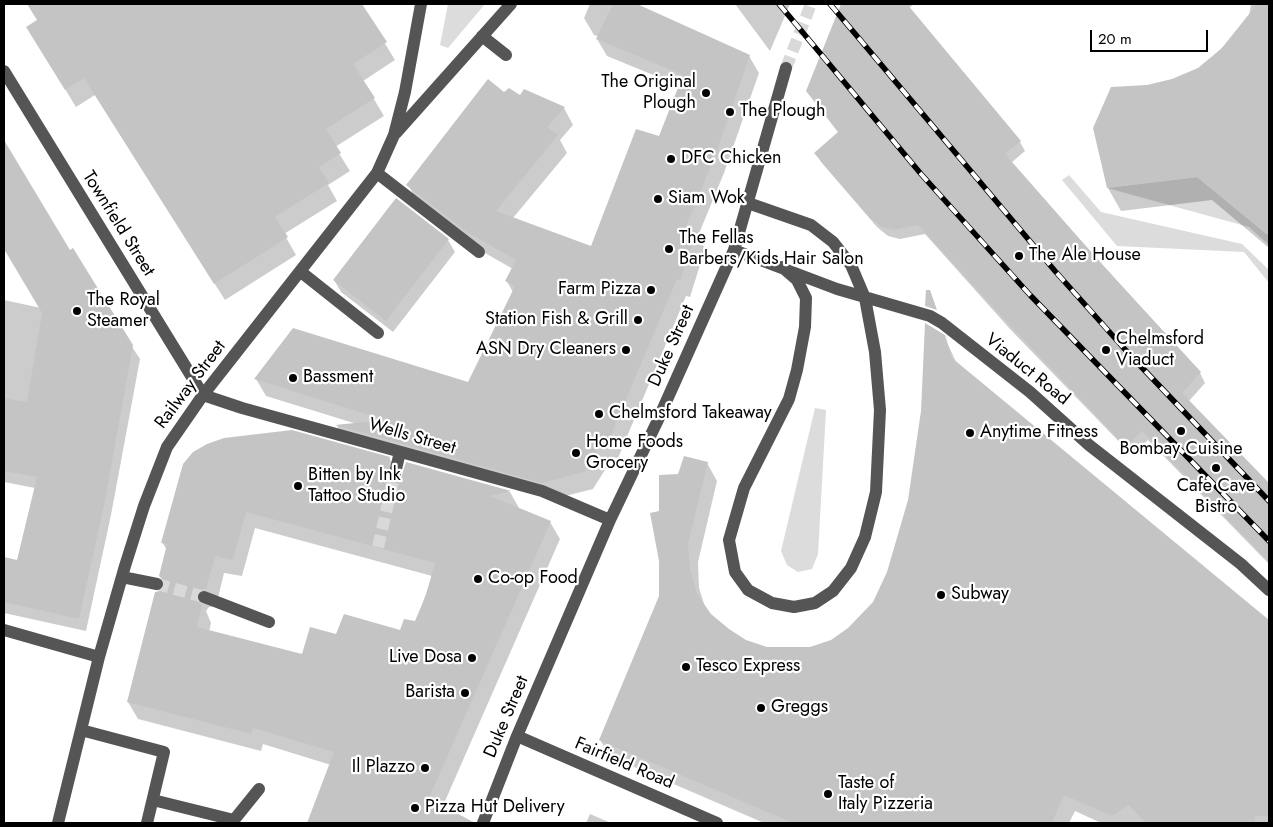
<!DOCTYPE html>
<style>
body{margin:0}
#map{position:relative;width:1273px;height:827px;overflow:hidden;background:#fff;font-family:Jost,sans-serif}
canvas{display:block}
.frame{position:absolute;inset:0;border:5px solid #000;pointer-events:none}
.scale{position:absolute;left:1090px;top:30px;width:118px;height:22px;box-sizing:border-box;border:2px solid #000;border-top:0;padding-left:6px;font-size:15px;line-height:18px;white-space:nowrap;color:#000;-webkit-text-stroke:4px #fff;paint-order:stroke}
</style>
<div id="map">
<canvas width="1273" height="827"></canvas>
<div class="frame"></div>
<div class="scale">20 m</div>
</div>
<script>
const ctx = document.querySelector('canvas').getContext('2d');
ctx.lineJoin = 'round';
function paint(path, color) { ctx.fillStyle = color; ctx.fill(path, 'evenodd'); }
const shape = rows => new Path2D(rows.map(r => 'M' + r).join(''));
function stroke(path, color, width, dash) { ctx.strokeStyle = color; ctx.lineWidth = width; ctx.lineCap = dash ? 'butt' : 'round'; ctx.setLineDash(dash || []); ctx.stroke(path); }
function label(font, color, halo, rows, align = 'center') {
  ctx.font = font + ' Jost,sans-serif'; ctx.lineWidth = 4.5; ctx.setLineDash([]); ctx.textBaseline = 'middle'; ctx.strokeStyle = halo; ctx.fillStyle = color; for (const [text, x, y, turn = 0] of rows) {
    ctx.save(); ctx.translate(x, y); ctx.rotate((+turn || 0) * Math.PI / 180); ctx.textAlign = isNaN(turn) ? turn : align; if (halo) ctx.strokeText(text, 0, 0); ctx.fillText(text, 0, 0); ctx.restore();
  }
}
paint(shape([
 [448,4,485,4,448,48,440,45],
 [1069,175,1101,212,1242,244,1269,270,1269,283,1244,252,1117,246,1062,180],
 [1197,177,1269,236,1269,245,1249,227,1107,188],
 [815,408,826,410,818,554,812,569,798,572,787,565,781,551]
]), '#dcdcdc');
paint(shape([
 [28,4,361,4,395,60,363,81,384,116,335,147,350,171,328,185,337,201,284,234,296,255,225,300,95,95,76,107,38,45,38,20],
 [590,4,634,4,749,56,759,73,724,173,698,236,705,249,690,297,686,296,618,458,613,457,593,489,553,499,347,442,337,426,357,424,266,396,256,379,468,384,513,292,506,280,513,269,478,249,418,202,408,185,504,94,520,96,564,108,573,125,560,140,567,153,513,218,591,247,660,137,680,86,607,56,597,39,598,36,594,35,584,18],
 [735,4,790,4,770,51],
 [842,4,914,4,909,8,1020,142,1025,151,1011,163,1200,373,1205,383,1189,401,1269,484,1269,564,1148,440,1132,455,1010,329,925,234,900,239,888,236,877,227,821,162,816,153,839,133,807,91],
 [1251,4,1269,4,1269,248,1212,200,1121,211,1108,188,1147,86,1173,80,1199,69,1222,48,1249,16],
 [4,142,70,251,140,359,111,515,86,631,4,613,4,558,18,561,35,488,4,482,4,300,41,308,4,247],
 [448,240,455,252,393,332,341,292,334,280],
 [944,336,957,364,1269,622,1269,823,1101,823,1075,811,1069,823,764,823,611,757,600,740,660,596,660,512,679,475,707,463,717,481,698,562,699,588,705,607,710,615,728,630,746,641,767,648,810,648,832,641,849,629,874,603,888,573,910,500],
 [390,459,399,476,399,480,402,479,407,463,510,492,519,508,517,509,550,522,560,539,442,808,450,823,308,823,331,765,263,744,261,751,138,719,128,702,161,593,166,586,161,576,167,550,162,542],
 [255,528,432,576,416,623,401,632,337,635,303,656,209,632,211,623,206,611,209,607,216,606,224,573,242,576],
 [590,814,611,823,586,823]
]), '#0003');
paint(shape([
 [27,4,362,4,387,42,353,64,375,98,326,129,341,153,319,167,329,183,275,217,288,237,214,284,84,78,65,90,26,27,37,20],
 [613,4,637,4,750,55,715,156,686,226,696,231,680,281,677,279,608,442,603,440,584,472,542,483,335,425,385,420,254,379,293,328,468,382,515,286,505,281,516,260,467,232,406,185,488,79,504,92,509,88,520,95,524,89,565,107,547,127,558,135,496,211,591,246,636,129,659,136,683,75,596,39],
 [841,4,907,4,1021,141,1005,154,1099,261,1201,372,1182,393,1269,483,1269,562,1142,431,1126,447,1004,319,918,225,894,230,882,227,870,218,814,153,838,132,806,91],
 [1257,4,1269,4,1269,236,1197,177,1107,188,1093,128,1111,87,1147,85,1172,79,1198,68,1222,48],
 [4,140,70,250,73,248,133,345,105,501,79,619,4,602,4,557,17,560,37,477,4,471,4,398,27,402,42,313,4,249],
 [396,198,449,239,386,321,333,280],
 [926,290,930,290,937,310,925,306],
 [925,323,945,335,952,358,1269,620,1269,816,1255,816,1255,823,1146,823,1129,805,1112,816,1064,795,1052,823,793,823,599,740,659,596,659,561,650,513,659,511,659,475,678,474,684,456,708,462,688,544,690,569,697,594,711,614,729,629,746,640,767,647,810,647,831,640,848,628,873,602,887,572,908,500,921,411],
 [292,430,390,457,387,475,393,481,401,478,406,462,511,491,490,496,551,521,429,798,475,823,307,823,334,752,253,728,251,734,127,702,155,592,160,591,165,586,164,581,159,576,167,544,161,543,183,464,193,452,207,444,224,438],
 [246,512,435,563,426,595,415,621,404,619,400,630,344,614,336,634,310,627,302,654,197,627,202,605,197,602,197,594,199,590,206,589,215,556,233,560]
]), '#c4c4c4');
stroke(shape([
 [786,68,811,4],
 [378,547,395,473],
 [157,584,204,597]
]), '#d9d9d9', 12, [12, 6]);
stroke(shape([
 [482,36,506,55],
 [4,71,203,395],
 [396,133,511,4],
 [377,173,479,252],
 [748,203,811,225,833,242,851,265,865,298,875,352,880,410,876,492,865,537,851,568,833,591,815,603,794,607,772,603,748,590,735,572,729,540,744,488,789,399,797,370,805,327,806,298,797,280,782,267],
 [734,250,837,289,930,316,942,323,1030,392,1089,445,1241,564,1269,590],
 [301,272,378,333],
 [203,395,242,408,542,491,610,520],
 [395,473,400,452],
 [122,577,157,584],
 [204,597,269,622],
 [4,630,99,657],
 [81,730,164,752,147,823],
 [517,736,717,823],
 [153,800,234,820,259,789],
 [58,823,99,657,125,566,144,506,167,447,203,395,377,173,394,135,405,92,421,4],
 [483,823,517,736,610,520,657,422,734,250,786,68]
]), '#555', 12);
const rail = shape([
 [779,4,921,174,1030,295,1269,541],
 [830,4,1055,271,1130,355,1269,501]
]);
stroke(rail, '#000', 5.5);
stroke(rail, '#fff', 4, [11]);
for (const [x, y, r, color] of [
 [706,93,5,"#000"],
 [730,112,5,"#000"],
 [671,159,5,"#000"],
 [658,199,5,"#000"],
 [669,249,5,"#000"],
 [1019,256,5,"#000"],
 [651,290,5,"#000"],
 [77,311,5,"#000"],
 [638,320,5,"#000"],
 [626,350,5,"#000"],
 [1106,350,5,"#000"],
 [293,378,5,"#000"],
 [599,414,5,"#000"],
 [1181,431,5,"#000"],
 [970,433,5,"#000"],
 [576,453,5,"#000"],
 [1216,468,5,"#000"],
 [298,486,5,"#000"],
 [478,579,5,"#000"],
 [941,595,5,"#000"],
 [472,658,5,"#000"],
 [686,667,5,"#000"],
 [465,693,5,"#000"],
 [761,708,5,"#000"],
 [425,768,5,"#000"],
 [828,794,5,"#000"],
 [415,808,5,"#000"]
]) { const dot = new Path2D(); dot.arc(x, y, r, 0, 2 * Math.PI); ctx.fillStyle = color; ctx.fill(dot); stroke(dot, '#fff', 2); }
label('18px', '#000', '#fff', [
 ["The Original",696,83,"right"],
 ["Plough",696,104,"right"],
 ["The Plough",740,112],
 ["DFC Chicken",681,159],
 ["Siam Wok",668,199],
 ["The Fellas",679,239],
 ["Barbers/Kids Hair Salon",679,260],
 ["The Ale House",1029,256],
 ["Farm Pizza",641,290,"right"],
 ["The Royal",87,301],
 ["Steamer",87,322],
 ["Station Fish & Grill",628,320,"right"],
 ["Chelmsford",1116,340],
 ["Viaduct",1116,361],
 ["ASN Dry Cleaners",616,350,"right"],
 ["Bassment",303,378],
 ["Chelmsford Takeaway",609,414],
 ["Anytime Fitness",980,433],
 ["Home Foods",586,443],
 ["Grocery",586,464],
 ["Bombay Cuisine",1181,450,"center"],
 ["Bitten by Ink",308,476],
 ["Tattoo Studio",308,497],
 ["Cafe Cave",1216,487,"center"],
 ["Bistro",1216,508,"center"],
 ["Co-op Food",488,579],
 ["Subway",951,595],
 ["Live Dosa",462,658,"right"],
 ["Tesco Express",696,667],
 ["Barista",455,693,"right"],
 ["Greggs",771,708],
 ["Il Plazzo",415,768,"right"],
 ["Taste of",838,784],
 ["Italy Pizzeria",838,805],
 ["Pizza Hut Delivery",425,808]
], 'left');
label('18px', '#000', '#fff', [
 ["Townfield Street",118,224,58],
 ["Duke Street",672,346,-66],
 ["Viaduct Road",1027,370,39],
 ["Railway Street",191,385,-53],
 ["Wells Street",412,437,16],
 ["Duke Street",507,717,-67],
 ["Fairfield Road",624,764,23]
]);
</script>
